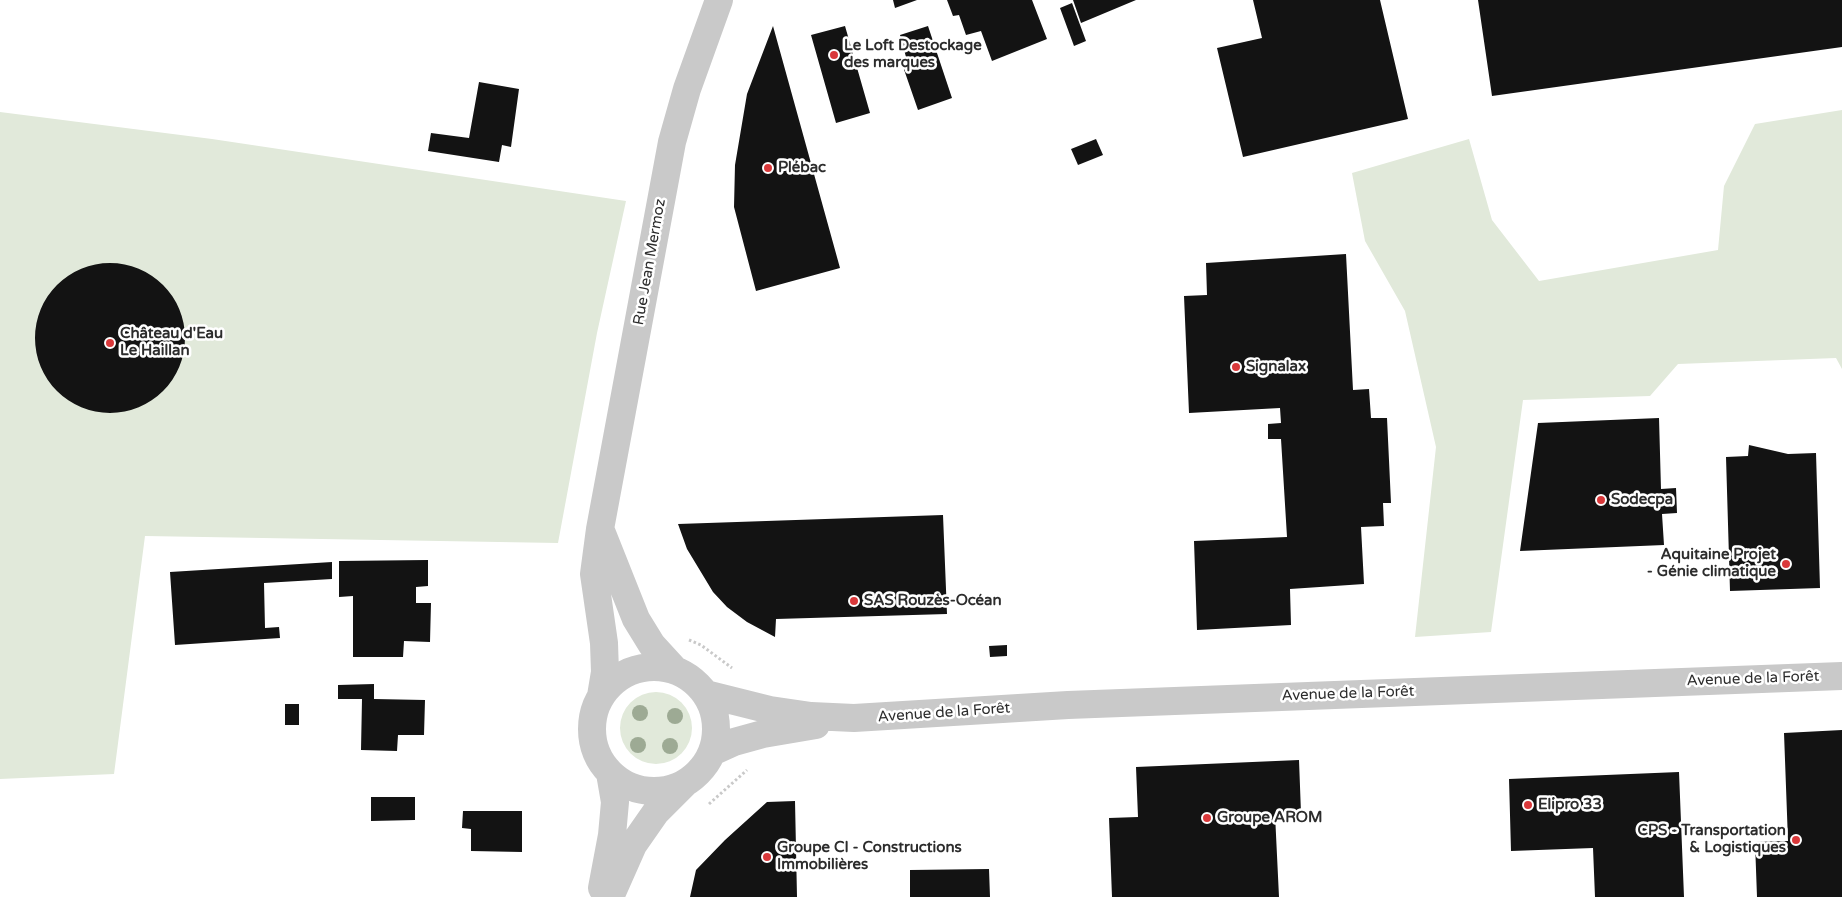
<!DOCTYPE html>
<meta charset="utf-8">
<style>
body{margin:0}
canvas{display:block;background:#fff}
</style>
<canvas width="1842" height="897"></canvas>
<script>
const ctx = document.querySelector('canvas').getContext('2d');
ctx.lineJoin = 'round';
function paint(path, color) { ctx.fillStyle = color; ctx.fill(path, 'evenodd'); }
const shape = rows => new Path2D(rows.map(r => 'M' + r).join(''));
function stroke(path, color, width, dash) { ctx.strokeStyle = color; ctx.lineWidth = width; ctx.lineCap = dash ? 'butt' : 'round'; ctx.setLineDash(dash || []); ctx.stroke(path); }
function label(font, color, halo, rows, align = 'center') {
  ctx.font = font + ' "Varela Round",sans-serif'; ctx.lineWidth = 5; ctx.setLineDash([]); ctx.textBaseline = 'middle'; ctx.strokeStyle = halo; ctx.fillStyle = color; for (const [text, x, y, turn = 0] of rows) {
    ctx.save(); ctx.translate(x, y); ctx.rotate((+turn || 0) * Math.PI / 180); ctx.textAlign = isNaN(turn) ? turn : align; if (halo) ctx.strokeText(text, 0, 0); ctx.fillText(text, 0, 0); ctx.restore();
  }
}
paint(shape([
 [1842,110,1842,369,1836,358,1678,364,1650,396,1523,400,1491,632,1415,637,1436,447,1405,311,1365,241,1352,173,1469,139,1492,220,1539,281,1718,250,1724,186,1755,124],
 [0,112,212,139,626,201,597,333,558,543,145,536,114,774,0,779],
 '620 728a36 36 0 1 1 72 0a36 36 0 1 1-72 0Z'
]), '#e1e9da');
paint(shape([
 [893,0,917,0,895,8],
 [947,0,1032,0,1047,39,992,61,981,31,966,35,959,15,953,16],
 [1073,0,1136,0,1081,23],
 [1253,0,1380,0,1408,119,1243,157,1217,48,1262,38],
 [1478,0,1842,0,1842,47,1492,96],
 [1072,3,1086,41,1074,46,1060,8],
 [773,26,840,268,756,291,734,207,735,165,747,94],
 [845,26,870,113,836,123,811,35],
 [928,26,952,98,918,110,900,58,906,57,900,35],
 [479,82,519,89,511,147,502,145,499,162,428,151,431,133,469,138],
 [1096,139,1103,155,1078,165,1071,149],
 [1346,254,1353,390,1369,389,1371,418,1387,418,1391,503,1383,503,1384,526,1361,527,1364,584,1290,589,1291,625,1197,630,1194,541,1287,537,1281,439,1268,439,1268,424,1281,423,1280,408,1189,413,1184,296,1207,295,1206,263],
 '35 338a75 75 0 1 1 150 0a75 75 0 1 1-150 0Z',
 [1659,418,1661,489,1676,488,1677,513,1662,514,1664,545,1520,551,1538,423],
 [1749,445,1788,454,1816,453,1820,588,1730,591,1726,457,1748,456],
 [943,515,947,614,776,619,775,637,747,622,727,607,713,592,687,549,678,524],
 [428,560,428,586,416,587,416,603,431,603,430,642,404,641,403,657,353,657,353,596,339,597,339,561],
 [332,562,332,579,264,583,265,628,279,627,280,638,175,645,170,572],
 [1007,645,1007,656,990,657,989,646],
 [374,684,374,699,425,700,424,735,398,735,397,751,361,750,362,699,338,699,338,685],
 [285,704,299,704,299,725,285,725],
 [1842,730,1842,897,1757,897,1755,842,1788,841,1784,733],
 [1299,760,1301,813,1275,814,1279,897,1112,897,1109,818,1138,817,1136,767],
 [1679,772,1684,897,1595,897,1593,848,1511,851,1509,779],
 [371,797,415,797,415,820,371,821],
 [795,801,797,897,690,897,696,870,725,840,767,802],
 [463,811,522,811,522,852,471,851,471,829,462,828],
 [989,869,990,897,910,897,910,870]
]), '#131313');
stroke(shape([
 [689,640,701,645,732,668],
 [709,804,747,770]
]), '#c9c9c9', 3, [2.5, 2.5]);
stroke(shape([
 [601,531,636,619,652,645,674,669],
 '592 729a62 62 0 1 1 124 0a62 62 0 1 1-124 0Z',
 [706,694,770,710,811,716,854,718,1068,705,1842,676],
 [601,696,605,672,604,643,594,574,600,529,672,142,687,89,719,0],
 [712,752,734,742,763,734,816,725],
 [602,888,612,835,615,802,610,773],
 [610,897,633,845,656,812,685,783]
]), '#c9c9c9', 28);
ctx.fillStyle = '#9daa94';
for (const [x, y] of [
 [640,713],
 [675,716],
 [638,745],
 [670,746]
]) { ctx.beginPath(); ctx.arc(x, y, 8, 0, 2 * Math.PI); ctx.fill(); }
for (const [x, y, r, color] of [
 [834,55,5,"#d9383a"],
 [768,168,5,"#d9383a"],
 [110,343,5,"#d9383a"],
 [1236,367,5,"#d9383a"],
 [1601,500,5,"#d9383a"],
 [1786,564,5,"#d9383a"],
 [854,601,5,"#d9383a"],
 [1528,805,5,"#d9383a"],
 [1207,818,5,"#d9383a"],
 [1796,840,5,"#d9383a"],
 [767,857,5,"#d9383a"]
]) { const dot = new Path2D(); dot.arc(x, y, r, 0, 2 * Math.PI); ctx.fillStyle = color; ctx.fill(dot); stroke(dot, '#fff', 2); }
label('bold 15px', '#2c2c2c', '#fff', [
 ["Le Loft Destockage",844,46],
 ["des marques",844,63],
 ["Plébac",778,168],
 ["Château d'Eau",120,334],
 ["Le Haillan",120,351],
 ["Signalax",1246,367],
 ["Sodecpa",1611,500],
 ["Aquitaine Projet",1776,555,"right"],
 ["- Génie climatique",1776,572,"right"],
 ["SAS Rouzès-Océan",864,601],
 ["Elipro 33",1538,805],
 ["Groupe AROM",1217,818],
 ["CPS - Transportation",1786,831,"right"],
 ["& Logistiques",1786,848,"right"],
 ["Groupe CI - Constructions",777,848],
 ["Immobilières",777,865]
], 'left');
label('15px', '#2c2c2c', '#fff', [
 ["Rue Jean Mermoz",650,262,-80],
 ["Avenue de la Forêt",1753,679,-2],
 ["Avenue de la Forêt",1348,694,-2],
 ["Avenue de la Forêt",944,713,-4]
]);
</script>
